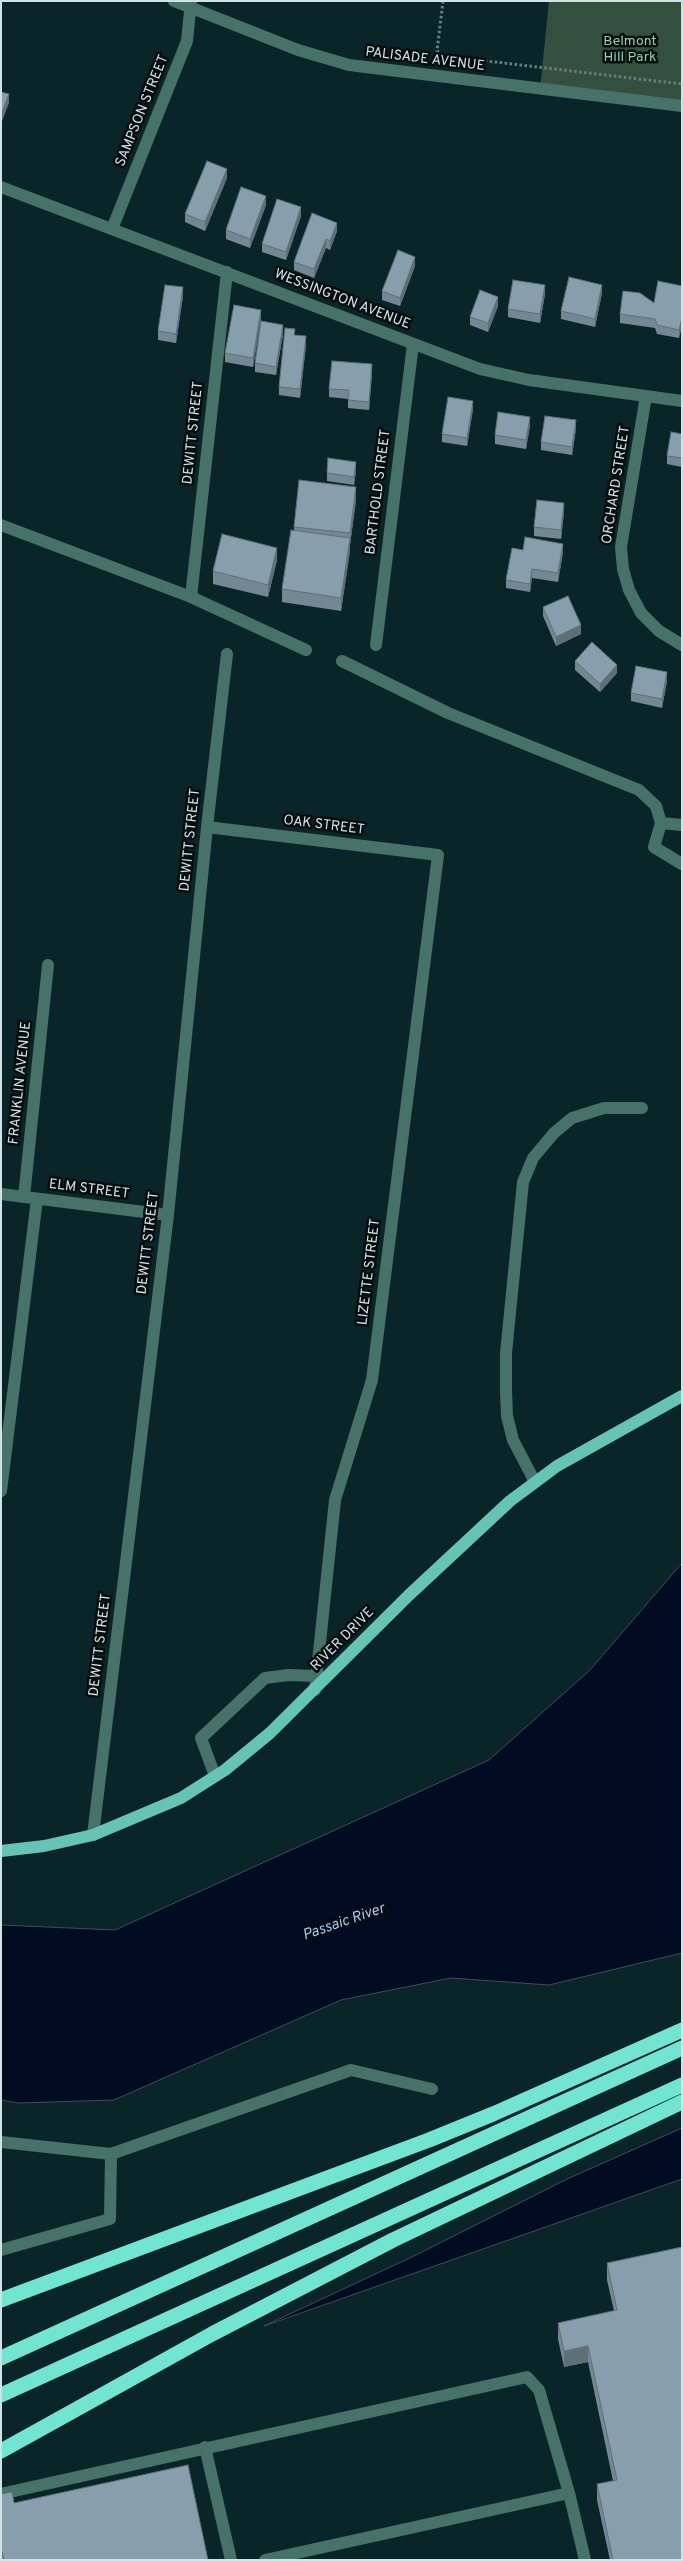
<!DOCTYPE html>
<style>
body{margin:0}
#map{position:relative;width:683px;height:2561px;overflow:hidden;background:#0a2528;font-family:Overpass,sans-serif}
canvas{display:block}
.frame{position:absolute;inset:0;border:2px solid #d3e2e4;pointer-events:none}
</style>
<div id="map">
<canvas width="683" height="2561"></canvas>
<div class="frame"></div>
</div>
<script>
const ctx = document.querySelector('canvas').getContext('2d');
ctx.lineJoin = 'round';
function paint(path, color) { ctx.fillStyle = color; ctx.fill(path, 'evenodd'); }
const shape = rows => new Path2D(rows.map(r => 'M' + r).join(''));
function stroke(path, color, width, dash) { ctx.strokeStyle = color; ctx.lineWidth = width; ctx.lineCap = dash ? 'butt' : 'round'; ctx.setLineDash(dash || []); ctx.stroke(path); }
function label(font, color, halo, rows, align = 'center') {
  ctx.font = font + ' Overpass,sans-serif'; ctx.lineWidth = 5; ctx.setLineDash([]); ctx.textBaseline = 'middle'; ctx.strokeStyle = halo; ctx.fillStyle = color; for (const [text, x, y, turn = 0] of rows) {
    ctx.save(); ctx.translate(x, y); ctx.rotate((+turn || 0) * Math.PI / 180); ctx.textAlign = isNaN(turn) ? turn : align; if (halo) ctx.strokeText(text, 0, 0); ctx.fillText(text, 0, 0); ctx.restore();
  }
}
paint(shape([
 [549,1,682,1,682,106,540,89]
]), '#33503e');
const water = shape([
 [682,1563,682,1953,549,1985,451,1978,341,2000,114,2100,18,2103,1,2100,1,1925,115,1930,489,1760,590,1670,682,1563],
 [682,2128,682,2179,264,2326,414,2256,565,2180,682,2128]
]);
paint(water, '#010b21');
stroke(water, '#404c5c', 1);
stroke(shape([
 [443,1,437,51,444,56,682,84]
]), '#697e81', 3, [2.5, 2.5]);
stroke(shape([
 [174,1,298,50,349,65,682,106],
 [1,187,480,369,529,380,682,401],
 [112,229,187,41,191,1],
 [646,396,621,547,623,569,629,590,641,613,659,631,682,645],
 [1,525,191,597,306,650],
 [191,597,227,272],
 [376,645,413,344],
 [342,661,448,713,639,790,656,806,661,823],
 [682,825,661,823,654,847,682,864],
 [207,827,438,855,372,1380,335,1500,315,1690],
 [1,1194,168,1215],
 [24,1197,48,965],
 [535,1482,513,1440,507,1416,506,1391,506,1353,523,1182,533,1158,554,1133,572,1118,604,1108,642,1108],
 [1,1491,37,1199],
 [215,1776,201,1738,265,1678,288,1675,316,1676],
 [93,1835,168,1215,207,827,227,654],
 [1,2142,111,2154,110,2219,1,2250],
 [111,2154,351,2070,432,2089],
 [205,2447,231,2560],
 [1,2494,527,2377,539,2390,569,2493,585,2560],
 [265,2560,569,2493]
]), '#47726a', 12);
stroke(shape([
 [1,1851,44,1846,93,1835,181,1798,225,1770,270,1733,409,1595,510,1501,557,1466,682,1396]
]), '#66c4b5', 12);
stroke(shape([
 [1,2300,429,2140,493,2114,682,2030],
 [1,2358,682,2048],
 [1,2395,682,2085],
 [1,2451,212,2334,393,2240,682,2102]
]), '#71e5d2', 15);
paint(shape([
 [227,178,205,231,185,222,185,214],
 [266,205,250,248,226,239,226,230],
 [301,216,286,260,262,252,262,244],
 [337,231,330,250,326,248,314,278,294,270,294,262],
 [415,266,400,306,382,300,382,291],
 [682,286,679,338,657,334,655,328,620,323,620,314,654,303],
 [602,293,595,327,561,319,561,311],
 [545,294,540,323,508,317,508,309],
 [183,296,176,343,158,340,158,331],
 [498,306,488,332,470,325,470,317],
 [261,319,253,367,225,362,225,353],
 [283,334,276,375,255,372,255,363],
 [295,335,306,345,300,398,279,395,279,387],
 [372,373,369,410,348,408,348,399,329,397,329,389],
 [473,409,467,446,442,442,442,434],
 [530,426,526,449,495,444,495,435],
 [576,429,572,455,541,450,541,442],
 [682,434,682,467,667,464,667,456],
 [356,471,354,485,327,481,327,473],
 [356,500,350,545,350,551,341,611,282,602,282,589,294,530,294,527],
 [564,512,561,539,534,536,534,527],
 [523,550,563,552,558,582,532,578,530,592,506,588,506,580],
 [277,560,268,597,213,584,213,571],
 [543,607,581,634,556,646,543,616],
 [575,661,617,673,600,692,575,670],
 [667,681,662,708,631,701,631,693],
 [607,2263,682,2560,610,2560,597,2500,597,2484,613,2481,588,2362,564,2367,558,2339,558,2323,614,2311,607,2280],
 [1,2494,14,2503,208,2560,1,2560]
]), '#748894');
paint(shape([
 [9,94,9,103,1,124,1,115],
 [227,169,227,178,205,231,205,222],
 [266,196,266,205,250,248,250,239],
 [301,207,301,216,286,260,286,252],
 [337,223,337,231,330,250,330,241],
 [326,239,326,248,314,278,314,269],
 [415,257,415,266,400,306,400,298],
 [545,285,545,294,540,323,540,314],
 [602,285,602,293,595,327,595,319],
 [183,287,183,296,176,343,176,334],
 [498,297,498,306,488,332,488,323],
 [261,310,261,319,253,367,253,358],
 [682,318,682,327,679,338,679,330],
 [283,325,283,334,276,375,276,367],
 [306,336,306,345,300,398,300,389],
 [372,364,372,373,369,410,369,402],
 [473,401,473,409,467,446,467,438],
 [530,417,530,426,526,449,526,440],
 [576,420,576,429,572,455,572,447],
 [356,462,356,471,354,485,354,477],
 [356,487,356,500,350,545,350,551,341,611,341,598,350,539],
 [564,503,564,512,561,539,561,530],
 [563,544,563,552,558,582,558,573],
 [277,548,277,560,268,597,268,585],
 [532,569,532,578,530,592,530,584],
 [581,625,581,634,556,646,556,637],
 [617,665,617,673,600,692,600,684],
 [667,672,667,681,662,708,662,699],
 [588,2346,588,2362,564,2367,564,2351]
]), '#5e6f78');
const building = shape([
 [1,92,9,94,1,115,1,92],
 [207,161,227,169,205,222,185,214,207,161],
 [241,187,266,196,250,239,226,230,241,187],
 [277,199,301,207,286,252,262,244,277,199],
 [312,213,337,223,330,241,326,239,314,269,294,262,312,213],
 [398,250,415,257,400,298,382,291,398,250],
 [569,277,602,285,595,319,561,311,569,277],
 [513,280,545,285,540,314,508,309,513,280],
 [658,281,682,286,682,318,679,330,657,325,655,319,620,314,623,291,640,293,654,303,658,281],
 [165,285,183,287,176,334,158,331,165,285],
 [480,290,498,297,488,323,470,317,480,290],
 [234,305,261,310,253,358,225,353,234,305],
 [261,321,283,325,276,367,255,363,261,321],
 [285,328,295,329,294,335,306,336,300,389,279,387,285,328],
 [332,361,372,364,369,402,348,400,349,390,329,389,332,361],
 [448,397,473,401,467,438,442,434,448,397],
 [498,412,530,417,526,440,495,435,498,412],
 [545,416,576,420,572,447,541,442,545,416],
 [671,432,682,434,682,458,667,456,671,432],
 [328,458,356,462,354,477,327,473,328,458],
 [299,480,356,487,350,533,294,527,299,480],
 [537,500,564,503,561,530,534,527,537,500],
 [291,530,350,538,341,598,282,589,291,530],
 [222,534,277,548,268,585,213,571,222,534],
 [525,537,563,544,558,573,532,569,530,584,506,580,512,548,523,550,525,537],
 [568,596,581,625,556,637,543,607,568,596],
 [592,642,617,665,600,684,575,661,592,642],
 [636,666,667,672,662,699,631,693,636,666],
 [682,2247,682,2560,613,2560,597,2484,617,2480,588,2346,564,2351,558,2323,617,2310,607,2263,682,2247],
 [188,2465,208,2560,1,2560,4,2559,1,2548,1,2494,12,2492,14,2503,188,2465]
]);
paint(building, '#879eac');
stroke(building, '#5e6f78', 1);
label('14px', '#97d0ab', '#030c0e', [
 ["Belmont",630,42],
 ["Hill Park",630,58]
]);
label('14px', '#d3e2e4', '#030c0e', [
 ["PALISADE AVENUE",425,60,7],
 ["SAMPSON STREET",143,111,-68],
 ["WESSINGTON AVENUE",342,300,21],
 ["DEWITT STREET",194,433,-84],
 ["ORCHARD STREET",617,485,-81],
 ["BARTHOLD STREET",379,492,-83],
 ["OAK STREET",324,826,7],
 ["DEWITT STREET",191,840,-84],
 ["FRANKLIN AVENUE",21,1083,-84],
 ["ELM STREET",89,1190,7],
 ["DEWITT STREET",149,1243,-83],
 ["LIZETTE STREET",370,1272,-83],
 ["RIVER DRIVE",343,1640,-45],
 ["DEWITT STREET",101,1645,-83]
]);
label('italic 15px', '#a6c7f9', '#030c0e', [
 ["Passaic River",344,1923,-19]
]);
</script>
